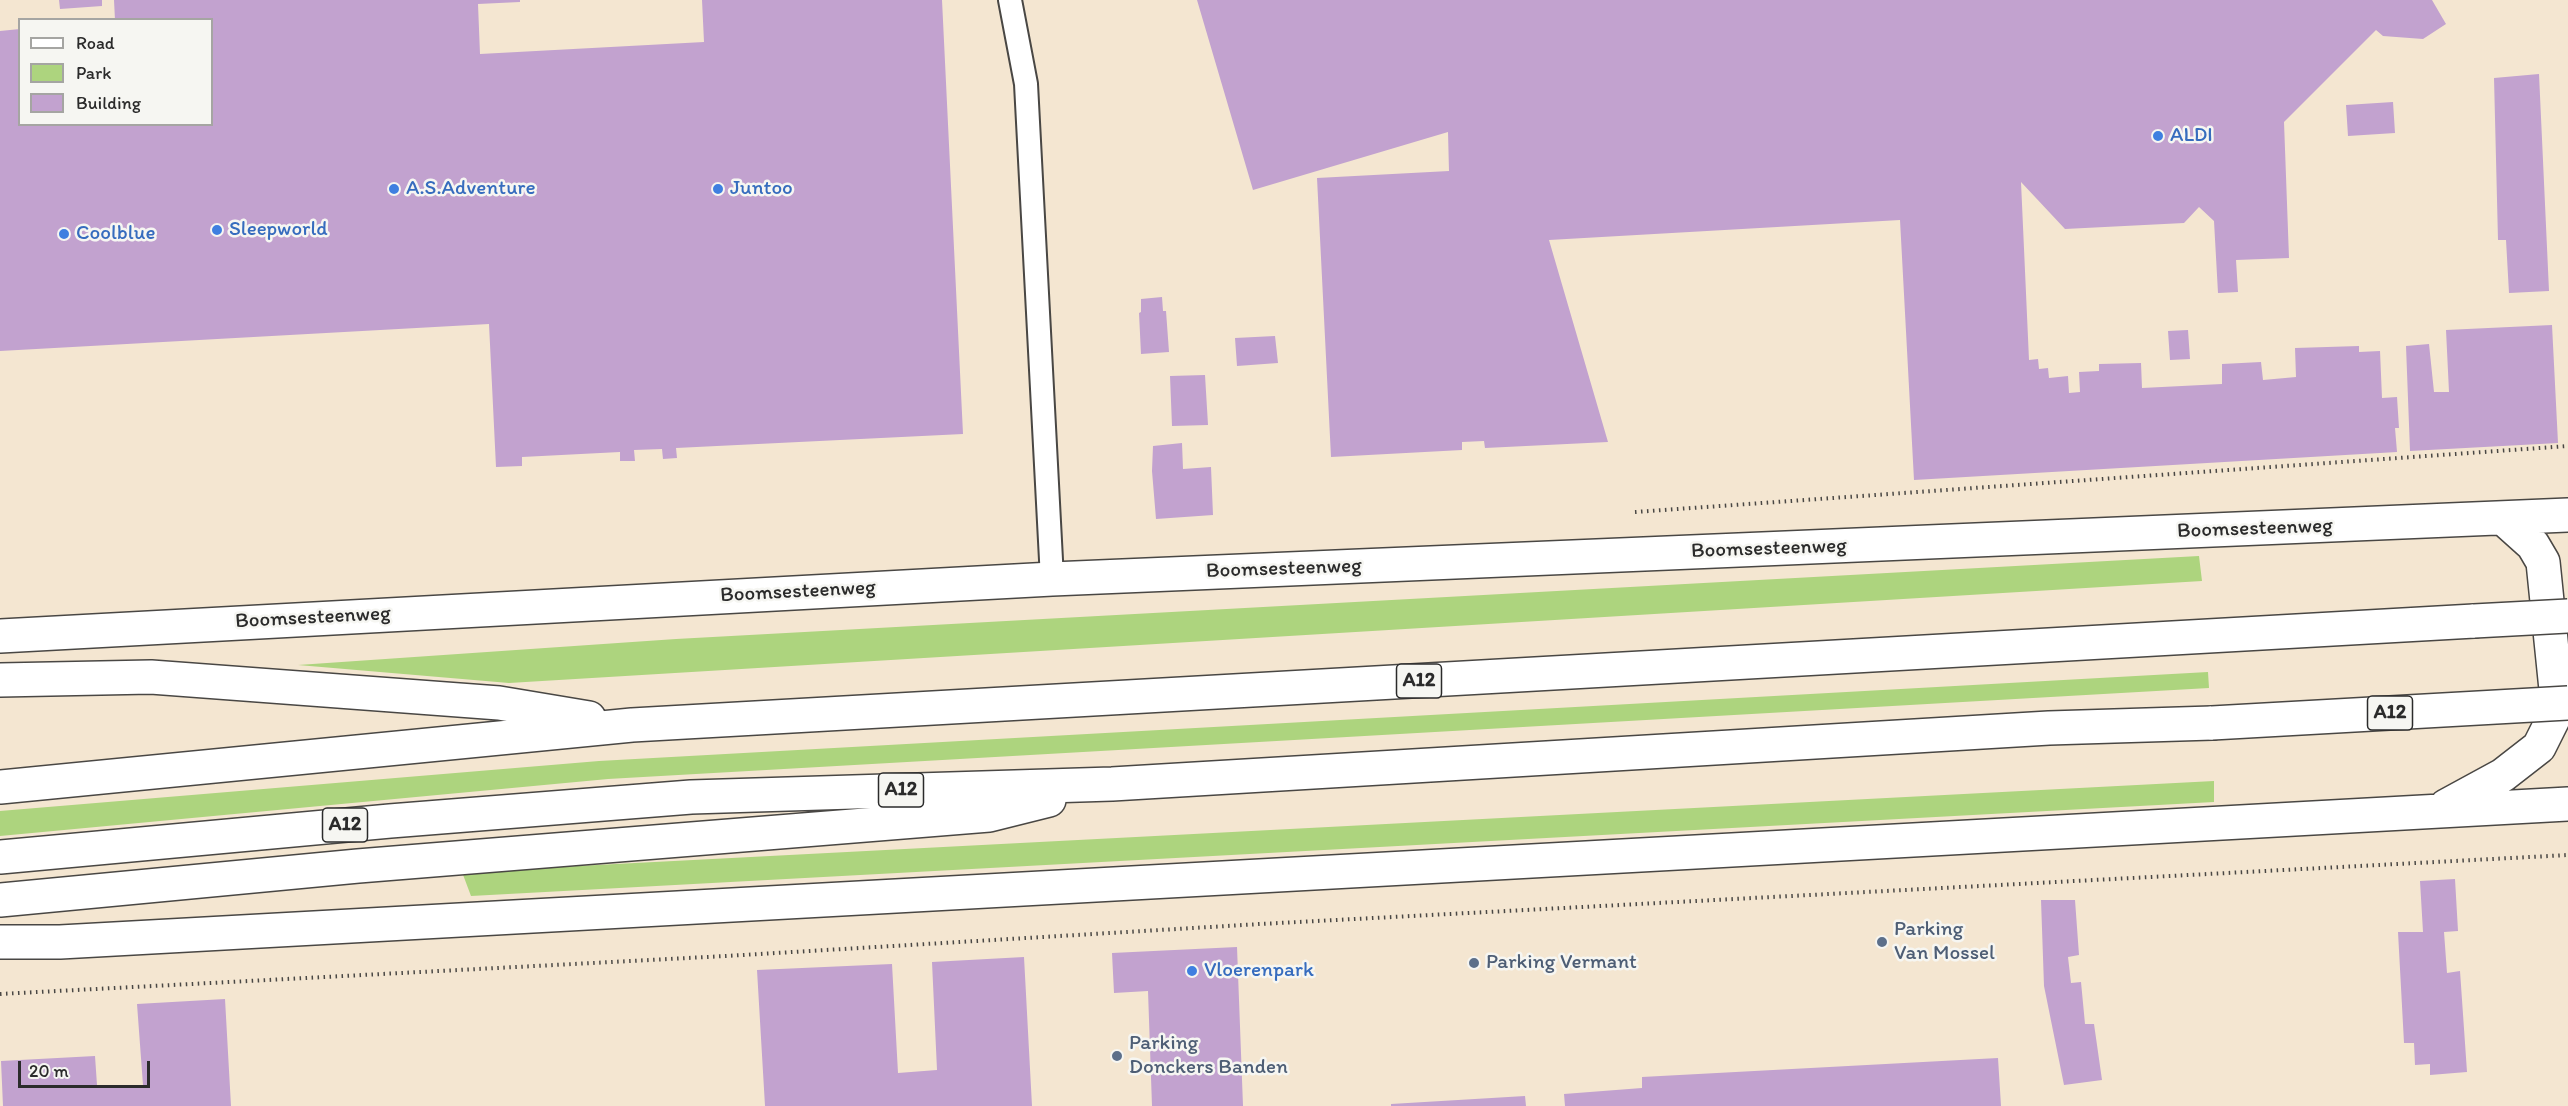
<!DOCTYPE html>
<style>
body{margin:0}
#map{position:relative;width:2568px;height:1106px;overflow:hidden;background:#f4e6d1;font-family:Itim,sans-serif}
canvas{display:block}
.legend{position:absolute;left:18px;top:18px;width:195px;height:108px;box-sizing:border-box;background:#f6f6f2;border:2px solid #a5a5a2;margin:0;padding:8px 10px;list-style:none;font-size:18px;color:#2b2b2b}
.legend li{display:flex;align-items:center;gap:12px;height:30px}
.legend b{width:30px;border:2px solid #a5a5a2}
.scale{position:absolute;left:18px;top:1061px;width:132px;height:27px;box-sizing:border-box;border:3px solid #2b2b2b;border-top:0;padding-left:8px;font-size:18px;line-height:21px;white-space:nowrap;color:#2b2b2b;-webkit-text-stroke:4px #f6f6f2;paint-order:stroke}
</style>
<div id="map">
<canvas width="2568" height="1106"></canvas>
<ul class="legend">
<li><b style="height:8px;background:#fff"></b>Road</li>
<li><b style="height:16px;background:#add47e"></b>Park</li>
<li><b style="height:16px;background:#c2a2cf"></b>Building</li>
</ul>
<div class="scale">20 m</div>
</div>
<script>
const ctx = document.querySelector('canvas').getContext('2d');
ctx.lineJoin = 'round';
function paint(path, color) { ctx.fillStyle = color; ctx.fill(path, 'evenodd'); }
const shape = rows => new Path2D(rows.map(r => 'M' + r).join(''));
function stroke(path, color, width, dash) { ctx.strokeStyle = color; ctx.lineWidth = width; ctx.lineCap = dash ? 'butt' : 'round'; ctx.setLineDash(dash || []); ctx.stroke(path); }
function label(font, color, halo, rows, align = 'center') {
  ctx.font = font + ' Itim,sans-serif'; ctx.lineWidth = 5; ctx.setLineDash([]); ctx.textBaseline = 'middle'; ctx.strokeStyle = halo; ctx.fillStyle = color; for (const [text, x, y, turn = 0] of rows) {
    ctx.save(); ctx.translate(x, y); ctx.rotate((+turn || 0) * Math.PI / 180); ctx.textAlign = isNaN(turn) ? turn : align; if (halo) ctx.strokeText(text, 0, 0); ctx.fillText(text, 0, 0); ctx.restore();
  }
}
paint(shape([
 [2199,556,2202,581,509,683,298,665,676,639],
 [2208,672,2209,688,608,779,0,836,0,811,599,761],
 [2214,781,2214,802,471,896,462,872]
]), '#add47e');
paint(shape([
 [59,0,102,0,102,6,60,9],
 [114,0,520,0,520,2,478,4,480,54,704,42,702,0,942,0,963,434,676,448,677,458,663,459,662,449,634,450,635,461,620,461,620,452,522,457,522,466,496,467,489,324,0,351,0,31,20,29,20,124,212,124,212,20,115,20],
 [1197,0,2432,0,2446,24,2423,39,2383,36,2376,30,2284,122,2289,258,2236,260,2238,292,2218,293,2214,221,2199,207,2184,223,2065,229,2021,182,2029,360,2038,359,2039,369,2048,368,2049,378,2068,376,2069,393,2080,392,2079,372,2099,371,2099,364,2141,363,2142,388,2222,384,2222,364,2261,362,2263,380,2296,377,2295,348,2359,346,2359,352,2380,351,2382,398,2397,397,2399,428,2395,428,2397,452,1914,480,1900,220,1549,240,1608,442,1485,448,1484,441,1462,442,1462,450,1331,457,1317,178,1449,171,1448,132,1253,190],
 [2539,74,2549,291,2509,293,2506,240,2498,240,2494,78],
 [2393,102,2395,133,2348,136,2346,105],
 [1162,297,1163,311,1166,311,1169,352,1141,354,1139,313,1141,312,1141,299],
 [2552,325,2558,443,2410,451,2406,346,2429,344,2434,392,2449,392,2446,330],
 [2188,330,2190,359,2170,360,2168,331],
 [1275,336,1278,363,1237,366,1235,338],
 [1205,375,1208,425,1172,426,1170,376],
 [1182,443,1183,469,1211,467,1213,515,1156,519,1152,471,1153,446],
 [2455,879,2458,931,2444,932,2447,973,2460,971,2467,1072,2430,1075,2430,1064,2415,1065,2414,1043,2404,1043,2398,932,2423,932,2420,881],
 [2041,900,2075,900,2079,955,2068,957,2071,983,2081,982,2085,1024,2094,1024,2102,1080,2064,1085,2044,986],
 [1237,947,1243,1106,1152,1106,1148,991,1114,993,1112,953],
 [1024,957,1032,1106,765,1106,757,970,892,964,898,1073,937,1070,932,962],
 [225,999,231,1106,3,1106,1,1061,95,1056,97,1085,143,1085,137,1004],
 [1998,1058,2001,1106,1565,1106,1564,1094,1642,1088,1642,1077],
 [1525,1096,1526,1106,1391,1106,1391,1104]
]), '#c2a2cf');
const lane = shape([
 [1010,0,1026,84,1052,579]
]);
const secondary = shape([
 [0,636,1052,579,2568,515],
 [2446,806,2503,775,2539,747,2558,709,2543,562,2533,545,2504,519],
 [0,942,60,942,2568,804]
]);
const highway = shape([
 [0,680,151,677,499,703,589,718],
 [0,787,632,725,2474,621],
 [0,857,390,821,691,797,1112,784,2049,728,2212,723],
 [0,900,358,866,989,815,1049,800]
]);
stroke(lane, '#494744', 26);
stroke(secondary, '#494744', 36);
stroke(highway, '#494744', 36);
stroke(shape([
 [1635,512,2568,446],
 [0,994,726,956,1260,924,2568,855]
]), '#494744', 4, [1.5, 4.5]);
stroke(lane, '#fff', 22);
stroke(secondary, '#fff', 33);
stroke(highway, '#fff', 33);
const highwayBridge = shape([
 [2474,621,2568,616],
 [2212,723,2568,703]
]);
stroke(highwayBridge, '#494744', 36, []);
stroke(highwayBridge, '#fff', 33);
for (const [x, y, r, color] of [
 [2158,136,6,"#3f7fe0"],
 [394,189,6,"#3f7fe0"],
 [718,189,6,"#3f7fe0"],
 [217,230,6,"#3f7fe0"],
 [64,234,6,"#3f7fe0"],
 [1882,942,6,"#5c6f8a"],
 [1474,963,6,"#5c6f8a"],
 [1192,971,6,"#3f7fe0"],
 [1117,1056,6,"#5c6f8a"]
]) { const dot = new Path2D(); dot.arc(x, y, r, 0, 2 * Math.PI); ctx.fillStyle = color; ctx.fill(dot); stroke(dot, '#f6f6f2', 2); }
for (const [x, y, w] of [
 [1419,681,45],
 [2390,713,45],
 [901,790,45],
 [345,825,45]
]) { const box = new Path2D(); box.roundRect(x - w / 2, y - 17, w, 34, 4.5); ctx.fillStyle = '#f6f6f2'; ctx.fill(box); stroke(box, '#2b2b2b', 1.5); }
label('bold 20px', '#2b2b2b', null, [
 ["A12",1419,681],
 ["A12",2390,713],
 ["A12",901,790],
 ["A12",345,825]
]);
label('21px', '#366cbe', '#f6f6f2', [
 ["ALDI",2170,136],
 ["A.S.Adventure",406,189],
 ["Juntoo",730,189],
 ["Sleepworld",229,230],
 ["Coolblue",76,234],
 ["Vloerenpark",1204,971]
], 'left');
label('21px', '#2b2b2b', '#f6f6f2', [
 ["Boomsesteenweg",2255,529,-2],
 ["Boomsesteenweg",1769,549,-2],
 ["Boomsesteenweg",1284,569,-2],
 ["Boomsesteenweg",798,592,-3],
 ["Boomsesteenweg",313,618,-3]
]);
label('21px', '#4e5e75', '#f6f6f2', [
 ["Parking",1894,930],
 ["Van Mossel",1894,954],
 ["Parking Vermant",1486,963],
 ["Parking",1129,1044],
 ["Donckers Banden",1129,1068]
], 'left');
</script>
